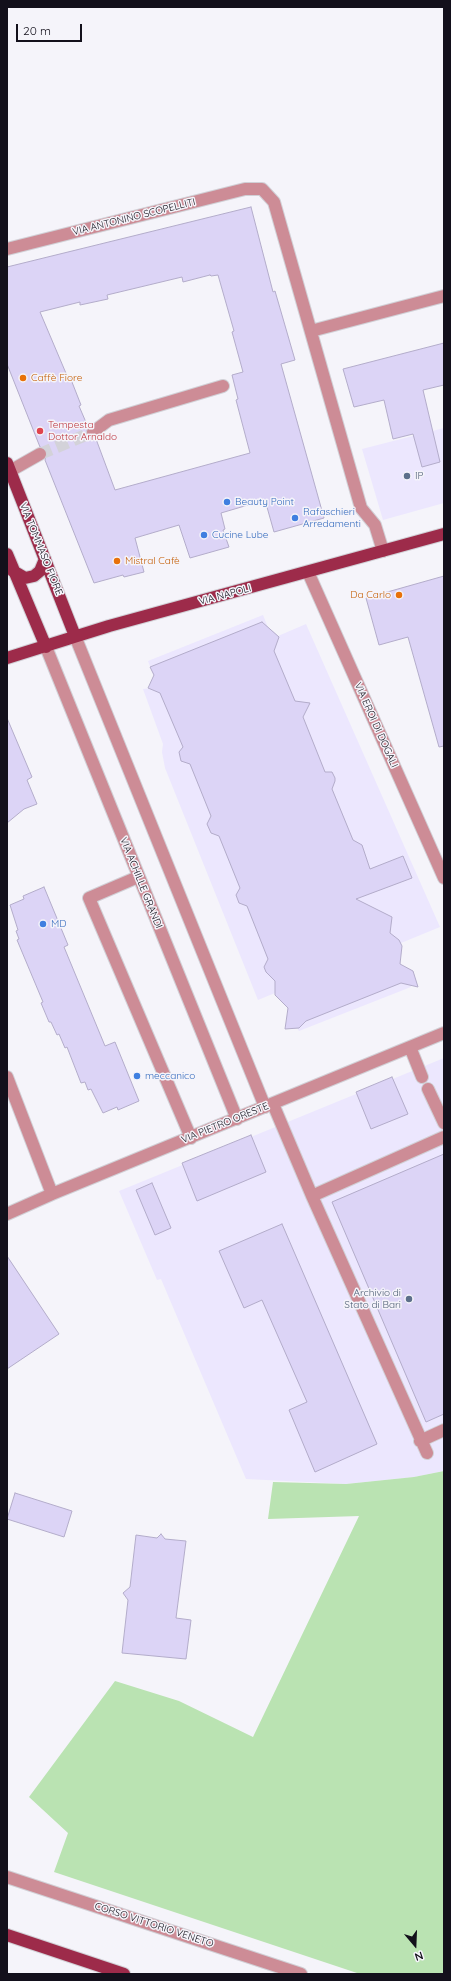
<!DOCTYPE html>
<meta charset="utf-8">
<style>
body{margin:0}
#map{position:relative;width:451px;height:1981px;overflow:hidden;background:#f5f4fa;font-family:Quicksand,sans-serif}
canvas{display:block}
.frame{position:absolute;inset:0;border:8px solid #13101b;pointer-events:none}
.north{position:absolute;left:395px;top:1925px;width:40px;height:40px;-webkit-text-stroke:3px #f5f4fa;paint-order:stroke;rotate:161deg;font-size:11px;font-weight:700;line-height:16px;text-align:center;color:#13101b}
.north::after{content:'';display:block;margin:auto;width:14px;height:18px;background:#13101b;clip-path:polygon(50% 0,100% 100%,50% 72%,0 100%)}
.scale{position:absolute;left:16px;top:24px;width:66px;height:18px;box-sizing:border-box;border:2px solid #13101b;border-top:0;padding-left:5px;font-size:12px;line-height:14px;white-space:nowrap;color:#13101b;-webkit-text-stroke:3px #f5f4fa;paint-order:stroke}
</style>
<div id="map">
<canvas width="451" height="1981"></canvas>
<div class="frame"></div>
<div class="north">N</div>
<div class="scale">20 m</div>
</div>
<script>
const ctx = document.querySelector('canvas').getContext('2d');
ctx.lineJoin = 'round';
function paint(path, color) { ctx.fillStyle = color; ctx.fill(path, 'evenodd'); }
const shape = rows => new Path2D(rows.map(r => 'M' + r).join(''));
function stroke(path, color, width, dash) { ctx.strokeStyle = color; ctx.lineWidth = width; ctx.lineCap = dash ? 'butt' : 'round'; ctx.setLineDash(dash || []); ctx.stroke(path); }
function label(font, color, halo, rows, align = 'center') {
  ctx.font = font + ' Quicksand,sans-serif'; ctx.lineWidth = 3; ctx.setLineDash([]); ctx.textBaseline = 'middle'; ctx.strokeStyle = halo; ctx.fillStyle = color; for (const [text, x, y, turn = 0] of rows) {
    ctx.save(); ctx.translate(x, y); ctx.rotate((+turn || 0) * Math.PI / 180); ctx.textAlign = isNaN(turn) ? turn : align; if (halo) ctx.strokeText(text, 0, 0); ctx.fillText(text, 0, 0); ctx.restore();
  }
}
paint(shape([
 [444,428,444,503,383,520,362,449],
 [263,615,269,630,273,631,278,636,306,624,440,927,401,943,402,950,397,955,402,968,408,968,413,971,410,984,411,987,299,1031,297,1028,290,1027,291,1013,286,999,279,999,275,993,258,1000,165,768,162,752,163,744,143,689,151,688,151,683,154,677,148,661],
 [444,1058,444,1471,415,1477,346,1484,246,1479,161,1279,157,1280,119,1191]
]), '#ece7fe');
paint(shape([
 [444,1471,444,1974,360,1974,54,1872,68,1833,29,1797,115,1681,179,1701,253,1737,359,1516,268,1519,273,1482,346,1484,414,1477]
]), '#bae3b2');
const building = shape([
 [251,207,273,292,275,291,295,360,281,364,324,518,274,532,265,500,221,513,225,529,223,530,229,547,190,558,179,525,135,538,144,572,124,577,123,575,94,583,45,460,47,451,40,447,7,364,7,267,251,207],
 [210,275,211,276,218,275,234,331,232,332,243,372,232,375,238,399,236,400,250,453,115,490,96,439,93,440,87,436,86,433,88,427,79,406,81,405,70,377,68,378,40,312,80,302,80,305,108,299,107,295,182,277,183,282,210,275],
 [444,343,444,385,423,390,440,462,422,467,413,434,393,439,384,400,354,407,343,369,444,343],
 [444,576,444,746,439,747,408,637,379,645,366,598,444,576],
 [262,622,279,637,274,651,295,701,310,703,303,717,325,772,332,772,335,778,335,781,332,789,353,840,362,845,370,869,403,856,412,878,356,899,392,917,390,933,399,940,402,946,400,964,413,971,418,987,401,983,306,1021,299,1028,285,1029,288,1008,275,995,275,981,266,972,264,967,268,959,247,906,239,903,236,895,240,888,219,836,211,833,207,824,211,816,190,764,181,761,179,752,183,747,160,693,148,688,154,675,150,667,262,622],
 [7,718,32,777,27,780,37,804,24,809,7,823,7,718],
 [44,887,68,945,64,947,105,1046,115,1042,139,1101,118,1110,117,1107,103,1113,91,1089,88,1090,85,1082,81,1083,67,1047,65,1048,59,1034,57,1035,51,1022,49,1022,41,1003,43,1002,17,940,19,939,16,931,18,930,10,905,24,899,23,896,44,887],
 [392,1077,408,1114,371,1129,356,1092,392,1077],
 [251,1135,266,1172,197,1201,182,1163,251,1135],
 [444,1154,444,1414,426,1422,332,1202,444,1154],
 [152,1183,171,1228,155,1235,136,1190,152,1183],
 [282,1224,377,1444,315,1472,289,1410,307,1402,262,1300,244,1308,219,1251,282,1224],
 [7,1256,59,1334,7,1369,7,1256],
 [15,1493,72,1511,64,1537,7,1519,15,1493],
 [161,1534,165,1539,186,1541,176,1618,191,1620,186,1659,122,1653,128,1600,123,1593,130,1587,136,1535,157,1538,161,1534]
]);
paint(building, '#dcd4f6');
stroke(building, '#b3acca', 1);
stroke(shape([
 [40,454,93,432]
]), '#d3d2d9', 12, [12, 6]);
const minor = shape([
 [7,249,245,189,262,189,274,202,361,508,375,525,383,551],
 [311,331,444,296],
 [93,432,109,420,223,386],
 [10,471,40,454],
 [308,572,444,878],
 [75,636,265,1107],
 [46,647,237,1119],
 [138,877,89,898,191,1138],
 [410,1047,422,1077],
 [7,1077,52,1194],
 [428,1089,444,1123],
 [273,1104,312,1196,427,1453],
 [312,1196,444,1137],
 [7,1214,52,1194,444,1033],
 [420,1441,444,1430],
 [7,1877,301,1974]
]);
const major = shape([
 [7,463,75,636],
 [7,554,46,647],
 [13,571,25,578,34,576,40,571,45,559],
 [7,658,109,626,444,534],
 [7,1935,124,1974]
]);
stroke(minor, '#d1d0d6', 14);
stroke(major, '#d1d0d6', 14);
stroke(minor, '#cd8c96', 12);
stroke(major, '#9d2b4a', 12);
for (const [x, y, r, color] of [
 [23,378,4,"#e8710a"],
 [40,431,4,"#e0444e"],
 [407,476,4,"#5c6f8a"],
 [227,502,4,"#3f7fe0"],
 [295,518,4,"#3f7fe0"],
 [204,535,4,"#3f7fe0"],
 [117,561,4,"#e8710a"],
 [399,595,4,"#e8710a"],
 [43,924,4,"#3f7fe0"],
 [137,1076,4,"#3f7fe0"],
 [409,1299,4,"#5c6f8a"]
]) { const dot = new Path2D(); dot.arc(x, y, r, 0, 2 * Math.PI); ctx.fillStyle = color; ctx.fill(dot); stroke(dot, '#f5f4fa', 1.5); }
label('10px', '#13101b', '#f5f4fa', [
 ["VIA ANTONINO SCOPELLITI",134,217,-14],
 ["VIA TOMMASO FIORE",41,549,68],
 ["VIA NAPOLI",225,595,-15],
 ["VIA EROI DI DOGALI",376,725,66],
 ["VIA ACHILLE GRANDI",141,883,68],
 ["VIA PIETRO ORESTE",225,1123,-22],
 ["CORSO VITTORIO VENETO",154,1925,18]
]);
label('10px', '#c56008', '#f5f4fa', [
 ["Caffè Fiore",31,378],
 ["Mistral Cafè",125,561],
 ["Da Carlo",391,595,"right"]
], 'left');
label('10px', '#be3a42', '#f5f4fa', [
 ["Tempesta",48,425],
 ["Dottor Arnaldo",48,437]
], 'left');
label('10px', '#4e5e75', '#f5f4fa', [
 ["IP",415,476],
 ["Archivio di",401,1293,"right"],
 ["Stato di Bari",401,1305,"right"]
], 'left');
label('10px', '#366cbe', '#f5f4fa', [
 ["Beauty Point",235,502],
 ["Rafaschieri",303,512],
 ["Arredamenti",303,524],
 ["Cucine Lube",212,535],
 ["MD",51,924],
 ["meccanico",145,1076]
], 'left');
</script>
